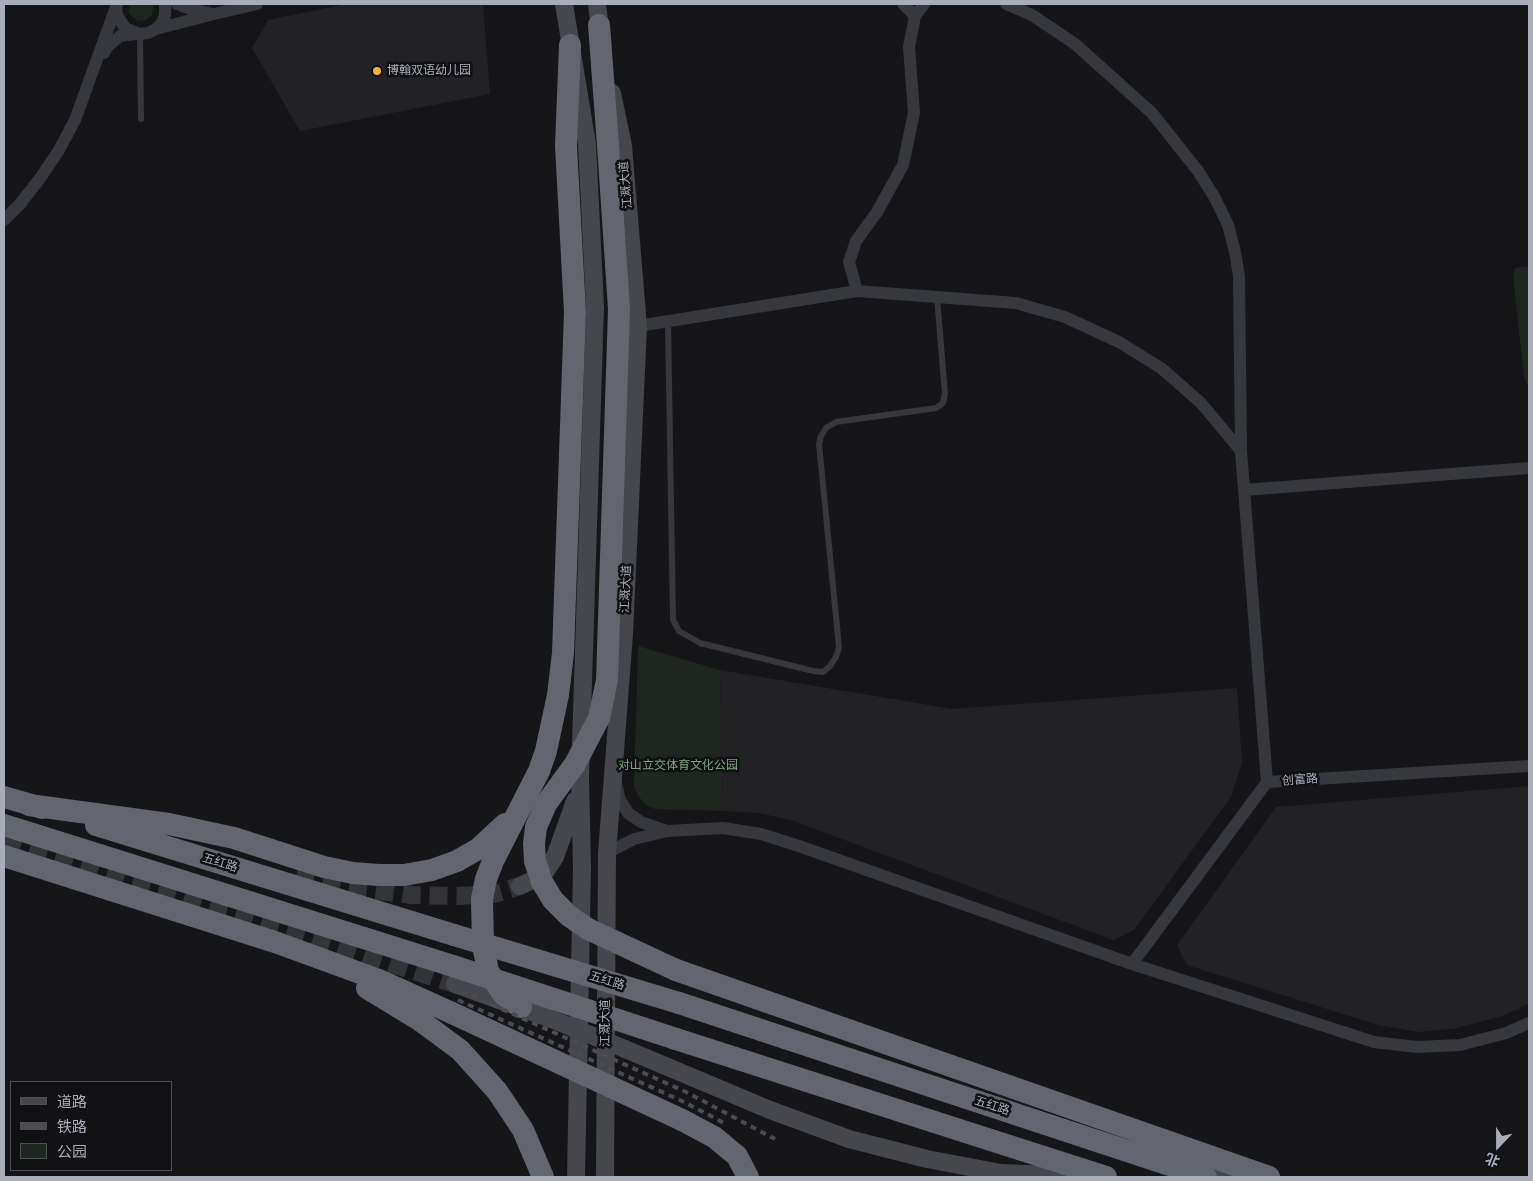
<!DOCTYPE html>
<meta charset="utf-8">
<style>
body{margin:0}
#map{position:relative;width:1533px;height:1181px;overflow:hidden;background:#161618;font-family:"Open Sans","Noto Sans SC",sans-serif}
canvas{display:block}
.frame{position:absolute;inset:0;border:5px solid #a8adb8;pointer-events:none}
.legend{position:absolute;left:10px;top:1081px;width:162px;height:90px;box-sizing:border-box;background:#111113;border:1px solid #4d4f55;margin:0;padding:6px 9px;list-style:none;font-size:15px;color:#a8adb8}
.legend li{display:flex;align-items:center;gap:10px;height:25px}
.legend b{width:25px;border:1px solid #4d4f55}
.north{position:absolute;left:1473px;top:1121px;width:50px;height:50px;-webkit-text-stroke:4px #111113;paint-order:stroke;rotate:202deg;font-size:14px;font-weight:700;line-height:20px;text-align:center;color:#a8adb8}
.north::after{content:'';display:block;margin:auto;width:18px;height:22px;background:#a8adb8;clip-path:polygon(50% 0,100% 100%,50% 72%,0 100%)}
</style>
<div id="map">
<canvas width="1533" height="1181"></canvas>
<div class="frame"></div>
<ul class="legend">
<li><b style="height:6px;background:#45474d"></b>道路</li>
<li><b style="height:6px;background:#4a4c52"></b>铁路</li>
<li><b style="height:14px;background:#1e261f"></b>公园</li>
</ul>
<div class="north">北</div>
</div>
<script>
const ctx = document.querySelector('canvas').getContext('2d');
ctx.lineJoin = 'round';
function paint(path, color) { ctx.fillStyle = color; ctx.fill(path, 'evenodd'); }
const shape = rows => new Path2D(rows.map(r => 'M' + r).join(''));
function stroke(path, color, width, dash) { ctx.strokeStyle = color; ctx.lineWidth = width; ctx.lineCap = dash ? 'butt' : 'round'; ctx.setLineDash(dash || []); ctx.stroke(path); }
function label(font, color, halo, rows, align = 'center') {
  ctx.font = font + ' "Open Sans","Noto Sans SC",sans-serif'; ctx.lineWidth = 5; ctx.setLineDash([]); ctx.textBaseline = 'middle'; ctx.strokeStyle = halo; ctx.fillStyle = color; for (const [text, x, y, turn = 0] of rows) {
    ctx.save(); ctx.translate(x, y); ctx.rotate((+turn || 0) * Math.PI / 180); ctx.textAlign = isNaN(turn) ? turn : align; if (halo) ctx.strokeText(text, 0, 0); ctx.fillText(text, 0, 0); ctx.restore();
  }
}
paint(shape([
 [346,4,483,4,490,94,300,131,252,48,268,20],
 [720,670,952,709,1237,688,1242,763,1231,797,1134,930,1113,940,791,820,759,813,723,811],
 [1529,786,1529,1004,1502,1016,1453,1029,1417,1032,1378,1025,1187,965,1177,945,1276,807]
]), '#222225');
paint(shape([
 [130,4,153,4,154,8,152,15,146,20,138,21,135,19,129,13],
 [1529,266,1529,384,1527,384,1524,377,1513,276,1515,268],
 [638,646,720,670,723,811,655,809,646,805,638,796,634,785]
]), '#1e261f');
stroke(shape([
 [4,840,455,984],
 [296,877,346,887,412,895,457,896,494,894,520,886]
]), '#333438', 18, [18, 9]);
stroke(shape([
 [140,34,141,119],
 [668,321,673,620,679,631,700,643,813,671,823,672,830,666,836,657,839,647,819,444,821,436,826,428,836,422,936,408,943,403,945,394,937,297]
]), '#37383d', 6);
stroke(shape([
 [903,4,915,16],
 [1006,4,1032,15,1075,44,1152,113,1198,171,1215,198,1228,225,1235,252,1239,276,1241,451,1267,782],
 [116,7,117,15,125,28,140,34,148,33,156,29,162,23,165,15,165,4],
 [214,14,257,4],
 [156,29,214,14,190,9,177,4],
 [104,53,107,47,120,36,136,34],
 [4,220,20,204,41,177,59,150,75,120,117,4],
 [857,291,849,262,856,241,877,212,903,165,914,113,909,47,915,16,924,4],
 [638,326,857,291,1016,303,1065,317,1119,342,1161,368,1201,403,1241,451],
 [1244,490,1529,468],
 [667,831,723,828,761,834,799,846,1132,964,1374,1042,1417,1047,1460,1045,1506,1033,1529,1023],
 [607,853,634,839,667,831,641,822,628,813,620,800,616,783],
 [1132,964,1267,782,1529,766]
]), '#37383d', 12);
stroke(shape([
 [564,4,587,144,595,307,580,776,582,868,576,1177],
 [597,4,601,38],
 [520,886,543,875,555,857,575,801],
 [455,984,549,1018],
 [625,1049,770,1110,849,1139,927,1159,1001,1173,1052,1175,1061,1177],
 [1193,1168,1241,1177],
 [605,1177,607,853,624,634,638,326,623,146,612,93]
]), '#45474d', 18);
stroke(shape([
 [599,25,608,145],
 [4,797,42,808],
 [29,805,169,824,234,838,324,867,353,873,379,875,404,875,432,870,457,861,478,849,505,824],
 [4,825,453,966],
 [96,825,454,935],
 [4,856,275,942,379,980,452,1013],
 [676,970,1269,1177],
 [367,988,418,1019,460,1050,497,1091,523,1130,543,1177],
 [679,1003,1206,1177],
 [521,1007,503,994,488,971,483,945,482,899,486,879,493,861,539,771,546,751,558,695,563,653,575,312,566,146,570,45],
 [676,1039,1106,1177],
 [682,1120,714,1137,737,1156,748,1177]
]), '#63666e', 22);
stroke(shape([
 [462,991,686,1092,775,1139],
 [458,1000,682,1101,726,1124]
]), '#4a4c52', 4, [6, 5]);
stroke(shape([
 [549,1018,625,1049]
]), '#45474d', 18);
stroke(shape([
 [608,145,619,309,607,680,599,718,575,764,546,804,536,827,534,844,535,861,542,882,553,900,569,916,588,929,676,970],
 [454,935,679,1003],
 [453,966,676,1039],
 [452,1013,682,1120]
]), '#63666e', 22);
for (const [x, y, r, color] of [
 [377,71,5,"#f2b134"]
]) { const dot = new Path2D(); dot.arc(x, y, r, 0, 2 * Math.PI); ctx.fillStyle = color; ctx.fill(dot); stroke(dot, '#111113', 2); }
label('12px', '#a8adb8', '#111113', [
 ["博翰双语幼儿园",387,71]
], 'left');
label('12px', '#a8adb8', '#111113', [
 ["江溉大道",626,185,-95],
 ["江溉大道",626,589,-87],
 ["创富路",1300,780,-4],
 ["五红路",220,863,17],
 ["五红路",607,981,17],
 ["江溉大道",606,1023,-90],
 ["五红路",992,1106,18]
]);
label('12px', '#7fa381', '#111113', [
 ["对山立交体育文化公园",678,766]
]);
</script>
